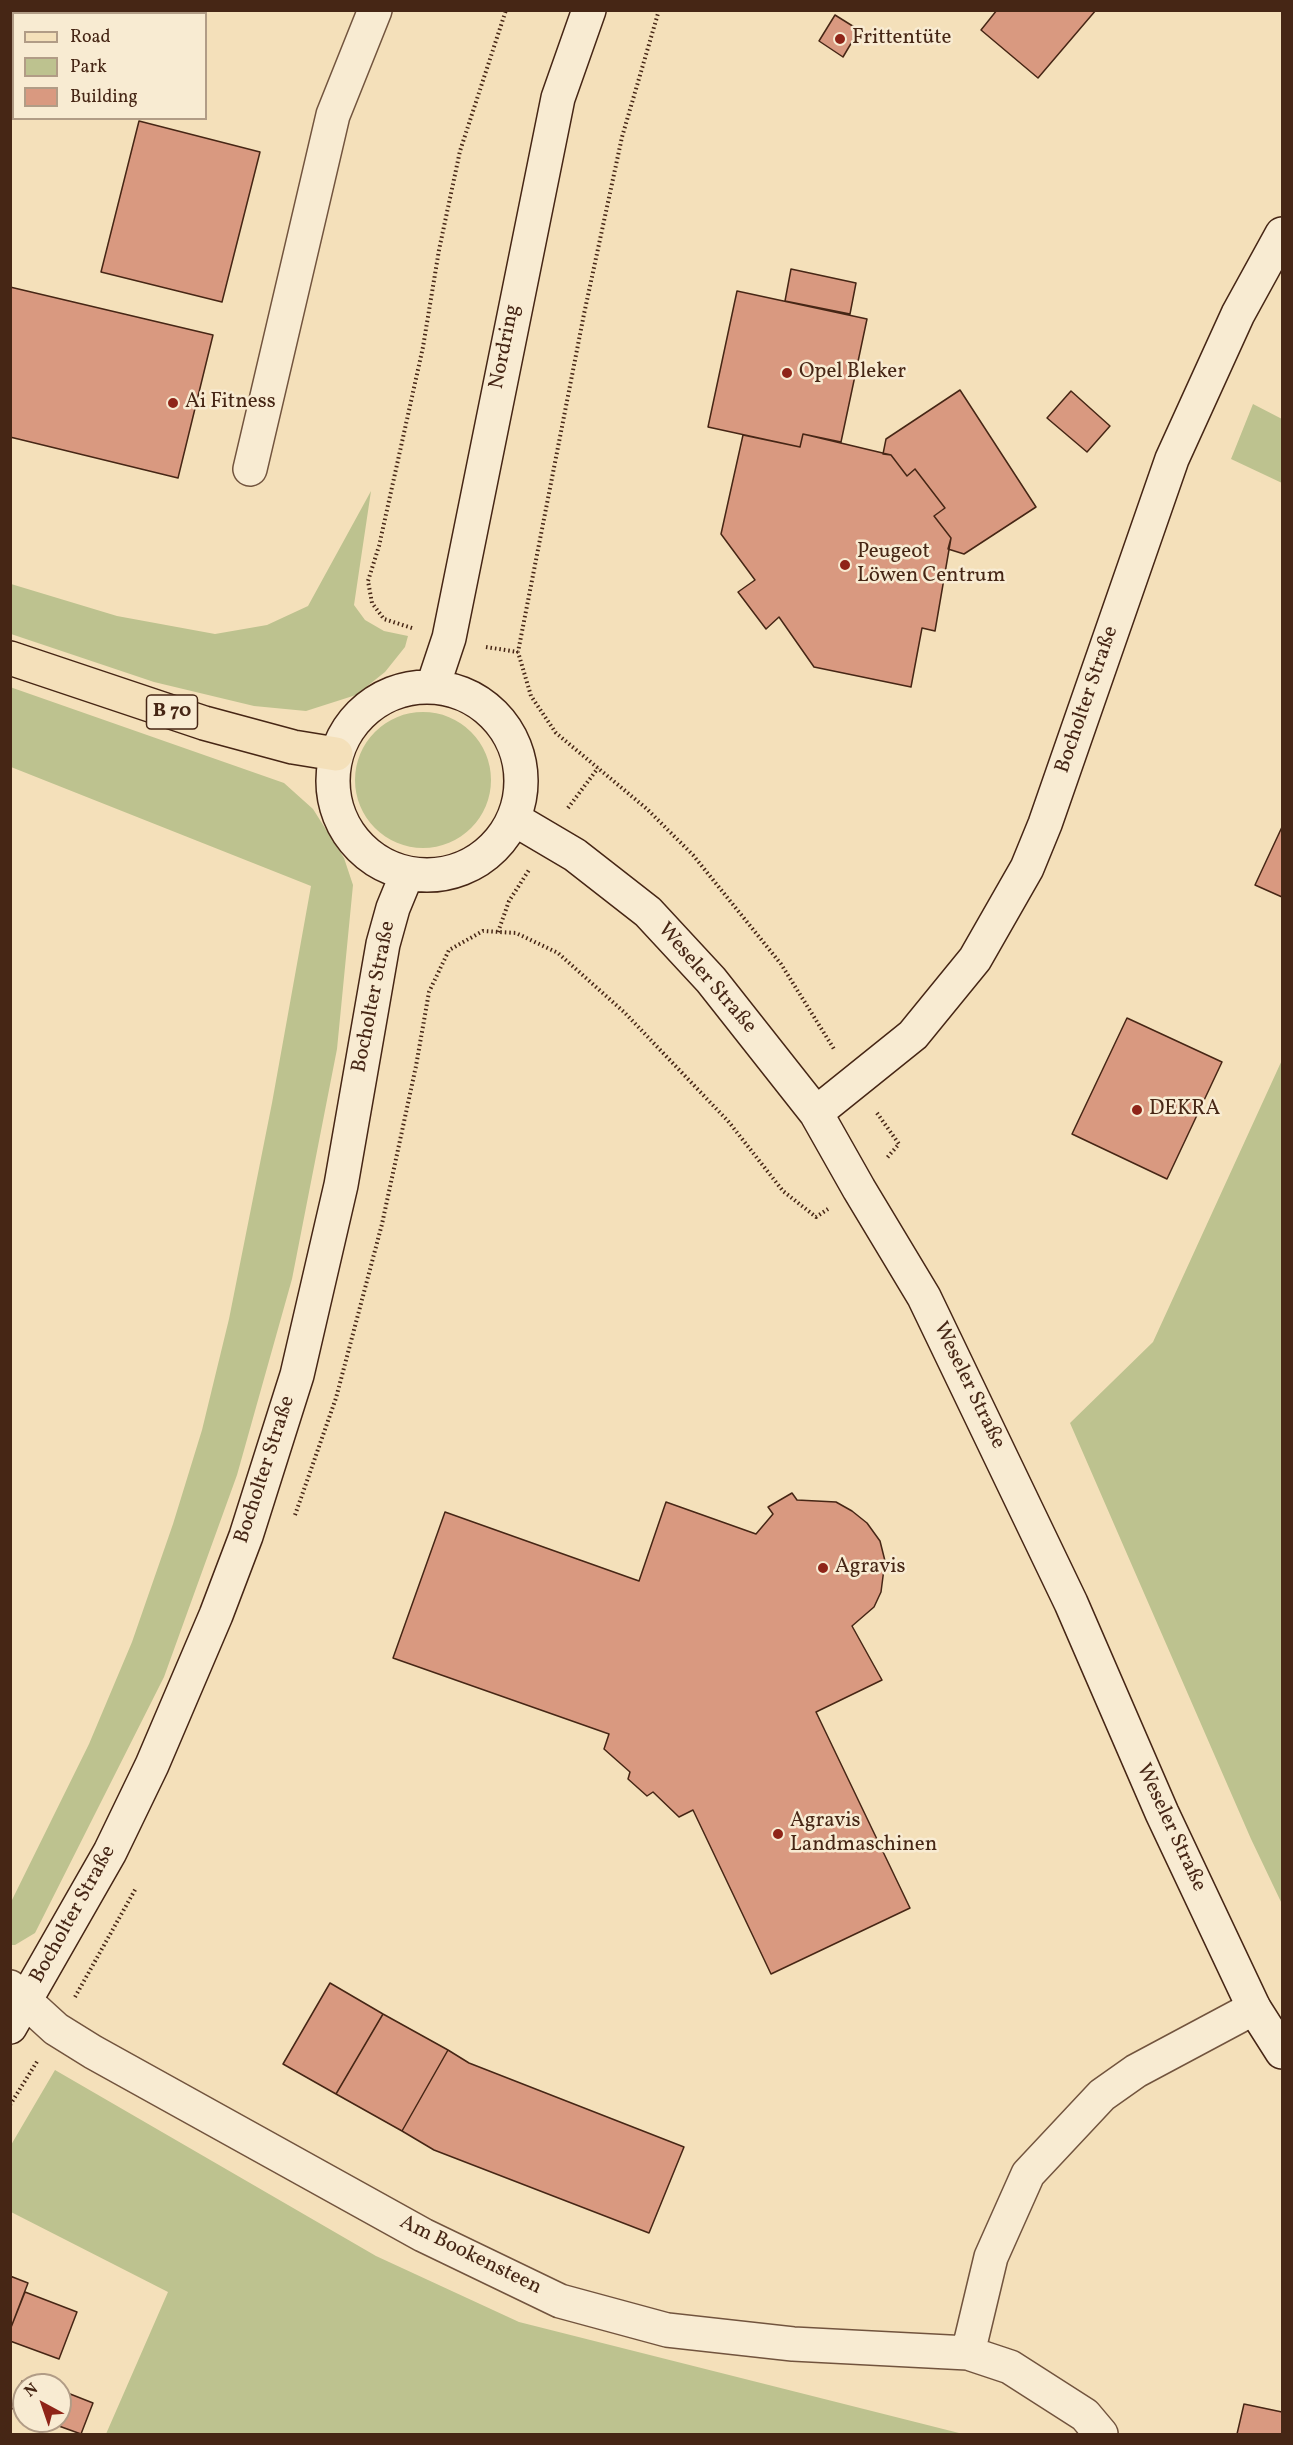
<!DOCTYPE html>
<meta charset="utf-8">
<style>
body{margin:0}
#map{position:relative;width:1293px;height:2445px;overflow:hidden;background:#f4e0ba;font-family:Vollkorn,serif}
canvas{display:block}
.frame{position:absolute;inset:0;border:12px solid #462615;pointer-events:none}
.legend{position:absolute;left:12px;top:12px;width:195px;height:108px;box-sizing:border-box;background:#f8ebd2;border:2px solid #b19c86;margin:0;padding:8px 10px;list-style:none;font-size:18px;color:#462615}
.legend li{display:flex;align-items:center;gap:12px;height:30px}
.legend b{width:30px;border:2px solid #b19c86}
.north{position:absolute;left:12px;top:2373px;width:60px;height:60px;box-sizing:border-box;background:#f8ebd2;border:2px solid #b19c86;border-radius:50%;rotate:320deg;font-size:16px;font-weight:700;line-height:24px;text-align:center;color:#462615}
.north::after{content:'';display:block;margin:auto;width:21px;height:27px;background:#8f2418;clip-path:polygon(50% 0,100% 100%,50% 72%,0 100%)}
</style>
<div id="map">
<canvas width="1293" height="2445"></canvas>
<div class="frame"></div>
<ul class="legend">
<li><b style="height:8px;background:#f4e0ba"></b>Road</li>
<li><b style="height:16px;background:#bdc28f"></b>Park</li>
<li><b style="height:16px;background:#d99980"></b>Building</li>
</ul>
<div class="north">N</div>
</div>
<script>
const ctx = document.querySelector('canvas').getContext('2d');
ctx.lineJoin = 'round';
function paint(path, color) { ctx.fillStyle = color; ctx.fill(path, 'evenodd'); }
const shape = rows => new Path2D(rows.map(r => 'M' + r).join(''));
function stroke(path, color, width, dash) { ctx.strokeStyle = color; ctx.lineWidth = width; ctx.lineCap = dash ? 'butt' : 'round'; ctx.setLineDash(dash || []); ctx.stroke(path); }
function label(font, color, halo, rows, align = 'center') {
  ctx.font = font + ' Vollkorn,serif'; ctx.lineWidth = 5; ctx.setLineDash([]); ctx.textBaseline = 'middle'; ctx.strokeStyle = halo; ctx.fillStyle = color; for (const [text, x, y, turn = 0] of rows) {
    ctx.save(); ctx.translate(x, y); ctx.rotate((+turn || 0) * Math.PI / 180); ctx.textAlign = isNaN(turn) ? turn : align; if (halo) ctx.strokeText(text, 0, 0); ctx.fillText(text, 0, 0); ctx.restore();
  }
}
paint(shape([
 [1253,404,1282,419,1282,483,1231,459],
 [371,491,354,605,365,620,384,631,408,636,405,647,385,672,356,695,306,711,254,706,154,682,11,634,11,584,117,616,215,634,267,625,308,606],
 [10,687,284,783,313,809,344,858,353,885,337,1049,292,1279,237,1475,164,1677,35,1933,15,1945,11,1945,11,1902,89,1744,132,1642,173,1524,202,1430,229,1319,272,1103,311,886,11,767],
 '355 780a68 68 0 1 1 136 0a68 68 0 1 1-136 0Z',
 [1282,1060,1282,1904,1251,1839,1070,1423,1153,1342],
 [55,2070,376,2256,519,2322,963,2434,106,2434,168,2292,11,2212,11,2145]
]), '#bdc28f');
const building = shape([
 [997,10,1096,10,1038,78,981,30,997,10],
 [835,15,859,30,843,57,819,41,835,15],
 [139,121,260,152,222,302,101,272,139,121],
 [791,269,856,283,850,314,785,301,791,269],
 [10,287,213,335,178,478,10,437,10,287],
 [737,291,867,319,841,442,803,434,800,447,708,427,737,291],
 [960,390,1036,507,964,554,948,549,951,538,934,516,945,508,915,469,907,476,891,455,883,454,886,439,960,390],
 [1071,391,1110,426,1087,452,1047,418,1071,391],
 [803,434,891,455,907,476,915,469,945,508,934,516,951,538,935,631,922,628,911,687,814,667,779,617,766,629,738,592,755,580,721,534,743,435,800,447,803,434],
 [1282,827,1282,897,1255,885,1282,827],
 [1127,1018,1222,1062,1167,1179,1072,1134,1127,1018],
 [792,1493,797,1500,836,1502,852,1511,867,1523,880,1541,885,1561,881,1592,874,1607,852,1626,882,1680,816,1712,910,1908,771,1974,693,1810,679,1817,653,1792,647,1796,628,1779,630,1772,604,1749,609,1734,393,1658,445,1512,639,1581,666,1502,756,1534,773,1514,768,1507,792,1493],
 [330,1983,383,2014,336,2094,283,2064,330,1983],
 [383,2014,448,2050,402,2131,336,2094,383,2014],
 [448,2050,469,2063,684,2147,649,2233,434,2150,402,2131,448,2050],
 [10,2276,28,2283,10,2330,10,2276],
 [25,2292,77,2312,59,2359,10,2341,10,2330,25,2292],
 [22,2381,33,2385,24,2385,24,2413,11,2408,22,2381],
 [60,2390,93,2403,81,2434,45,2421,60,2421,60,2390],
 [1244,2404,1282,2412,1282,2434,1237,2434,1244,2404]
]);
paint(building, '#d99980');
stroke(building, '#462615', 1.5);
const street = shape([
 [250,469,333,115,375,10],
 [10,1987,56,2029,93,2052,423,2235,560,2301,667,2330,793,2344,968,2353,1010,2367,1085,2415,1101,2434],
 [968,2353,991,2257,1028,2174,1102,2095,1136,2071,1254,2008]
]);
const secondary = shape([
 [433,686,449,638,558,98,589,10],
 '333 781a94 94 0 1 1 188 0a94 94 0 1 1-188 0Z',
 [514,819,575,855,648,912,711,980,816,1113,859,1189,924,1297,1071,1603,1162,1813,1254,2008,1282,2052],
 [816,1113,913,1035,975,959,1027,868,1045,824,1172,459,1238,314,1282,234],
 [10,2027,110,1852,152,1765,216,1615,246,1536,297,1375,341,1185,383,944,393,908,407,874]
]);
const primary = shape([
 [10,658,204,723,293,747,336,754]
]);
stroke(street, '#72543e', 36);
stroke(secondary, '#462615', 36);
stroke(primary, '#462615', 36);
stroke(shape([
 [659,10,622,137,584,314,518,652,531,696,556,733,647,809,693,855,781,964,834,1049],
 [412,628,384,619,372,603,368,581,379,546,423,347,439,250,460,151,506,10],
 [486,647,518,652],
 [568,808,598,768],
 [498,932,509,901,529,870],
 [877,1113,899,1144,886,1159],
 [295,1515,336,1398,382,1224,416,1066,429,992,449,950,483,931,516,933,558,953,624,1012,728,1121,783,1191,816,1217,828,1209],
 [75,1997,136,1888],
 [10,2105,38,2060]
]), '#462615', 4, [1.5, 3]);
stroke(street, '#f8ebd2', 33);
stroke(secondary, '#f8ebd2', 33);
stroke(primary, '#f4e0ba', 33);
for (const [x, y, r, color] of [
 [840,39,6,"#8f2418"],
 [787,373,6,"#8f2418"],
 [173,403,6,"#8f2418"],
 [845,565,6,"#8f2418"],
 [1137,1110,6,"#8f2418"],
 [823,1568,6,"#8f2418"],
 [778,1834,6,"#8f2418"]
]) { const dot = new Path2D(); dot.arc(x, y, r, 0, 2 * Math.PI); ctx.fillStyle = color; ctx.fill(dot); stroke(dot, '#f8ebd2', 2); }
for (const [x, y, w] of [
 [172,712,51]
]) { const box = new Path2D(); box.roundRect(x - w / 2, y - 17, w, 34, 4.5); ctx.fillStyle = '#f8ebd2'; ctx.fill(box); stroke(box, '#462615', 1.5); }
label('bold 20px', '#462615', null, [
 ["B 70",172,712]
]);
label('21px', '#462615', '#f8ebd2', [
 ["Frittentüte",852,39],
 ["Opel Bleker",799,373],
 ["Ai Fitness",185,403],
 ["Peugeot",857,553],
 ["Löwen Centrum",857,577],
 ["DEKRA",1149,1110],
 ["Agravis",835,1568],
 ["Agravis",790,1822],
 ["Landmaschinen",790,1846]
], 'left');
label('21px', '#462615', '#f8ebd2', [
 ["Nordring",506,347,-79],
 ["Bocholter Straße",1088,700,-71],
 ["Weseler Straße",706,979,49],
 ["Bocholter Straße",375,997,-79],
 ["Weseler Straße",968,1386,64],
 ["Bocholter Straße",266,1470,-72],
 ["Weseler Straße",1170,1828,65],
 ["Bocholter Straße",74,1915,-61],
 ["Am Bookensteen",470,2256,26]
]);
</script>
